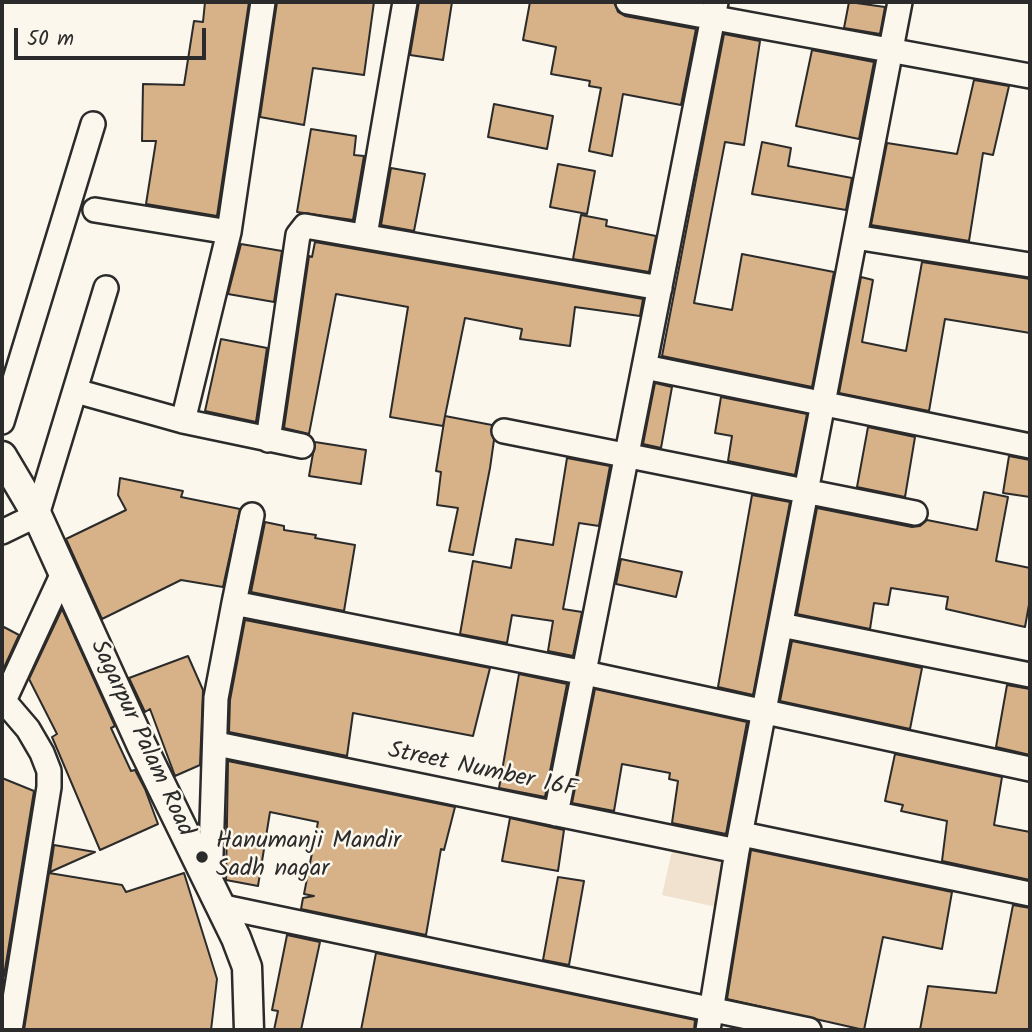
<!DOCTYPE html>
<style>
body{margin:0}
#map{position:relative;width:1032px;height:1032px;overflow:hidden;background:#fbf7ec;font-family:Kalam,sans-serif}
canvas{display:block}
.frame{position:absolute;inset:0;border:4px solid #2b2b2b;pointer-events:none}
.scale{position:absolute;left:14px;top:28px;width:192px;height:32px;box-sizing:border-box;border:4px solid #2b2b2b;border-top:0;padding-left:9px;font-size:21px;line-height:24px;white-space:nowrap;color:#2b2b2b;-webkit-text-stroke:5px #fbf7ec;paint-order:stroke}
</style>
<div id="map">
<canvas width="1032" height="1032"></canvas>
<div class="frame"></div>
<div class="scale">50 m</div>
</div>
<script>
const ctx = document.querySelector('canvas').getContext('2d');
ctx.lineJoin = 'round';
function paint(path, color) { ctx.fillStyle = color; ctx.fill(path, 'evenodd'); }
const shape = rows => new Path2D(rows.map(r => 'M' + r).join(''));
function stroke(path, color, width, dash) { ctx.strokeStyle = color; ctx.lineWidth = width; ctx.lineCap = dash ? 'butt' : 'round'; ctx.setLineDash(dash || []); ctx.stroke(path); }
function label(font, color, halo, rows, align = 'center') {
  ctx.font = font + ' Kalam,sans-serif'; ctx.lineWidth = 5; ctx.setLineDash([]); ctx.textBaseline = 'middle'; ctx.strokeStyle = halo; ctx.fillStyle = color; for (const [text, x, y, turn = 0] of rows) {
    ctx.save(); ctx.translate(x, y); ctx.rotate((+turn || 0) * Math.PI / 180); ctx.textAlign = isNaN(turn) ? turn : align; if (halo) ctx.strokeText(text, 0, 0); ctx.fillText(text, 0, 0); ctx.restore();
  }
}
paint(shape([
 [674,842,732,855,721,908,662,895]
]), '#f0e2ce');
const building = shape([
 [205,2,249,2,217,216,146,204,156,141,142,141,143,84,184,85,194,21,203,22,205,2],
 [277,2,374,2,364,75,313,68,304,125,260,117,277,2],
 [419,2,452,2,443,60,410,55,419,2],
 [530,2,614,2,618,12,625,16,696,29,681,105,623,94,612,156,589,151,601,88,589,86,590,81,551,74,556,47,523,40,530,2],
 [849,2,885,7,880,34,844,28,849,2],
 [724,34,760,41,744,145,725,142,694,303,732,310,742,254,834,272,812,387,662,356,724,34],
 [812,50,874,62,859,139,796,126,812,50],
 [974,80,1009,86,993,155,983,153,969,241,871,225,887,143,957,154,974,80],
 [494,104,553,116,547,149,488,137,494,104],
 [311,129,356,136,354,155,364,156,353,220,297,212,311,129],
 [762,142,791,148,788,166,852,178,846,210,752,194,762,142],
 [558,164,595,171,587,214,550,207,558,164],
 [391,168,425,174,414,231,381,225,391,168],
 [581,215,607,220,606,226,656,236,649,272,573,259,581,215],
 [315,242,643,299,640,316,575,307,570,346,520,339,522,329,465,318,443,426,390,417,408,307,336,294,309,434,284,428,309,256,312,257,315,242],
 [241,244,282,251,274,302,228,294,241,244],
 [922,262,1030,279,1030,333,945,319,929,411,839,393,861,277,873,280,862,342,906,351,922,262],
 [221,339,267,348,256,422,205,411,221,339],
 [655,383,672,387,661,448,643,444,655,383],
 [721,397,807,414,795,475,728,461,732,436,715,433,721,397],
 [445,416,492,425,494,440,490,468,473,555,449,551,458,508,437,505,441,472,436,471,445,416],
 [868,427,915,437,905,497,857,487,868,427],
 [315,442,366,450,361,484,309,476,315,442],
 [1009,456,1030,460,1030,497,1003,493,1009,456],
 [567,458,610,466,599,526,579,523,563,609,582,612,573,656,548,651,553,621,512,615,507,643,460,634,473,561,511,568,516,539,553,545,567,458],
 [120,478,183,491,181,497,240,509,223,587,181,580,102,619,66,539,126,510,118,495,120,478],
 [984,492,1008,497,996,561,1030,568,1030,599,1025,627,946,609,948,597,891,588,888,605,874,603,870,629,797,614,817,508,912,527,920,526,927,520,977,530,984,492],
 [752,495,790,502,753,695,718,687,752,495],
 [265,522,284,526,284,530,316,535,315,538,355,545,344,611,251,592,265,522],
 [621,559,682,572,676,597,616,584,621,559],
 [62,609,115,726,111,728,131,771,135,770,145,789,158,824,100,850,52,737,57,734,29,679,62,609],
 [245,620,490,668,473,736,353,713,347,756,229,732,230,700,245,620],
 [2,626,19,635,2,672,2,626],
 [792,641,922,668,910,729,780,701,792,641],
 [188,656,203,690,200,765,175,776,150,709,145,712,129,678,188,656],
 [519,674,567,684,545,797,499,788,519,674],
 [1007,685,1030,689,1030,755,996,747,1007,685],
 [595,689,747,722,726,834,672,823,678,781,669,779,670,773,622,764,614,811,572,803,595,689],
 [895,754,1002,777,994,825,1030,832,1030,880,942,861,947,821,901,811,903,805,885,801,895,754],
 [228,761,455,807,444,850,441,849,426,935,301,909,303,898,314,896,304,894,318,822,270,812,258,886,226,880,228,761],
 [2,778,34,791,4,976,2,976,2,778],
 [510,818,564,830,558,871,502,861,510,818],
 [54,845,95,852,50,872,54,845],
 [751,850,952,892,942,949,883,937,864,1030,727,999,751,850],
 [49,873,122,885,126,892,184,873,217,979,211,1030,24,1030,49,873],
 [558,877,584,881,569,965,543,960,558,877],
 [1013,905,1030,908,1030,1030,920,1030,928,986,996,993,1013,905],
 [287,935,320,942,301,1030,274,1030,278,1011,272,1010,287,935],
 [376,953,695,1020,694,1030,361,1030,376,953]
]);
paint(building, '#d7b289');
stroke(building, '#2b2b2b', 2);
const minor = shape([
 [628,2,1030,76],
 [95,210,229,232],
 [365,235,405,2],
 [855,237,1030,265],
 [645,367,1030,446],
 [76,391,183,421,302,446],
 [183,421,229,232,263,2],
 [2,422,93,124],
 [504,431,915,513],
 [268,440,298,235,305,226,660,288],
 [2,532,37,515,106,288],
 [234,603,252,515],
 [781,625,1030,675],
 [4,701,28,729,42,753,49,771,49,787,10,1030],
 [2,705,64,571],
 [217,744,737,851],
 [556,814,716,2],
 [742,834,1030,894],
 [210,886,216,698,234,603,585,673,1030,769],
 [219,906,809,1030],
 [708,1030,737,851,900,2]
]);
const tertiary = shape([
 [2,456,37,515,141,744,236,938,247,967,249,1030]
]);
stroke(minor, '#2b2b2b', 28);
stroke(tertiary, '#2b2b2b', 33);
stroke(minor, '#fbf7ec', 23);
stroke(tertiary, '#fbf7ec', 28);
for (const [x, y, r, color] of [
 [202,857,7,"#2b2b2b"]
]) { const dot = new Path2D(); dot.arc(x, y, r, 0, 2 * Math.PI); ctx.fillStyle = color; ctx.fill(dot); stroke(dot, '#fbf7ec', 2.5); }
label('24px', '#2b2b2b', '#fbf7ec', [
 ["Sagarpur Palam Road",140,739,65],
 ["Street Number 16F",482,772,12]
]);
label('24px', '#2b2b2b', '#fbf7ec', [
 ["Hanumanji Mandir",216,843],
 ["Sadh nagar",216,871]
], 'left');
</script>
